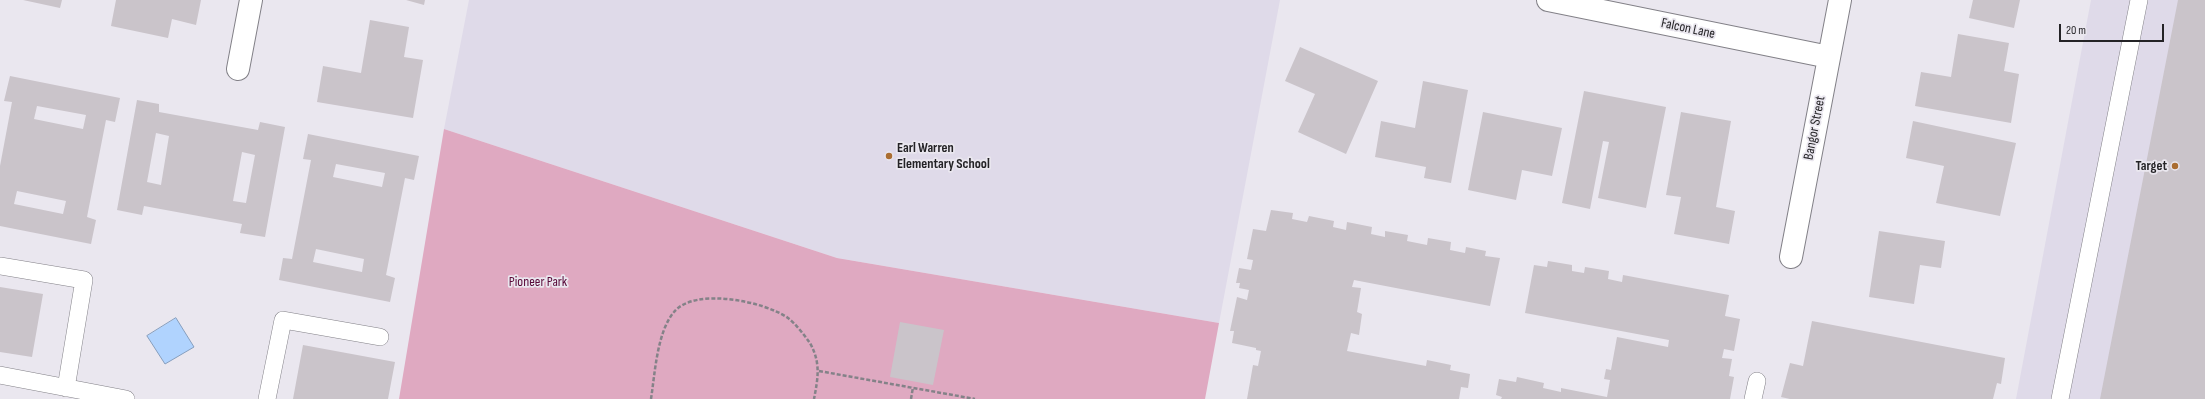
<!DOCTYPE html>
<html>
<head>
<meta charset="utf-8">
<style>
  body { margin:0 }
  #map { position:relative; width:2205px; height:399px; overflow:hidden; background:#eae7ef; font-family:"Sofia Sans Condensed",sans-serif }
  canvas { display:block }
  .scale { position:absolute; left:2059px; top:24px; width:105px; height:18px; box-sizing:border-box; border:2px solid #242326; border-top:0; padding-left:5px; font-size:12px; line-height:14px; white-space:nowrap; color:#242326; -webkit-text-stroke:3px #eae7ef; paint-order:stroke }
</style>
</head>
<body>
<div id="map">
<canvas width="2205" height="399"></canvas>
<div class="scale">20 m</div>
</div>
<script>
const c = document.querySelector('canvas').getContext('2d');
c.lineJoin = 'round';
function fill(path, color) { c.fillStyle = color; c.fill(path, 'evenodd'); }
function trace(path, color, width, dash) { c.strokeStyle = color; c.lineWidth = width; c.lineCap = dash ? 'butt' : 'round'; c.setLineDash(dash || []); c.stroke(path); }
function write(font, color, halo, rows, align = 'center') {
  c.font = font + ' "Sofia Sans Condensed",sans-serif'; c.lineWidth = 3.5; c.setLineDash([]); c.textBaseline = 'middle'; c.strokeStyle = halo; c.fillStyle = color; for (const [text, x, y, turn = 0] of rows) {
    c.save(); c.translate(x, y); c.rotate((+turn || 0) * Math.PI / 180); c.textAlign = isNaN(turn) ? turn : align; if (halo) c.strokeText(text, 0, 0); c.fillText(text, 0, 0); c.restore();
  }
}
fill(new Path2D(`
  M 469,0 L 1280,0 L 1219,323 L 837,258 L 444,129 Z
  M 2091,0 L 2205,0 L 2205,399 L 2016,399 Z`), '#dfdae9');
fill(new Path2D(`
  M 444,129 L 837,258 L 1219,323 L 1205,399 L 399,399 Z`), '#dfa9c1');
const water = new Path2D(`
  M 176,318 L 194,347 L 165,364 L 147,336 Z`);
fill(water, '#b0d3fe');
trace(water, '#869ebd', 1);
fill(new Path2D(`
  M 23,0 L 62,0 L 60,8 Z
  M 116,0 L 201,0 L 196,25 L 172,19 L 168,38 L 111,26 Z
  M 406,0 L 425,0 L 424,5 Z
  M 1973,0 L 2020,0 L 2014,28 L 1969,18 Z
  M 2178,0 L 2205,0 L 2205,399 L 2100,399 Z
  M 370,20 L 409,27 L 404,57 L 423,60 L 413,118 L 317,102 L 323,66 L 361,73 Z
  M 1958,34 L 2009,43 L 2004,71 L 2019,74 L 2011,123 L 1915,106 L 1921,72 L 1951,77 Z
  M 1300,47 L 1378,81 L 1346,154 L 1298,132 L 1315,94 L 1285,81 Z
  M 10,76 L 120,98 L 115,122 L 106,120 L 87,217 L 96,220 L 91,244 L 0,226 L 0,166 L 12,102 L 4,101 ZM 37,106 L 86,115 L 83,129 L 34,119 ZM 17,191 L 66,201 L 63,214 L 14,204 Z
  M 1423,81 L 1468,90 L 1451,183 L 1424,178 L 1426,167 L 1375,157 L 1381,121 L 1415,128 Z
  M 1584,91 L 1666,107 L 1646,208 L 1598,198 L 1609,142 L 1603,141 L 1590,209 L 1562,203 Z
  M 137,100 L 159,104 L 159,112 L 258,130 L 260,122 L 285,127 L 265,237 L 240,233 L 242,224 L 144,206 L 142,215 L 117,210 ZM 156,133 L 169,136 L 161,185 L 147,182 ZM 242,152 L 255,155 L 246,203 L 233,201 Z
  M 1483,112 L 1562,128 L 1552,176 L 1522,170 L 1516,200 L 1468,190 Z
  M 1681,112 L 1731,121 L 1716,207 L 1735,211 L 1729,244 L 1674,234 L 1681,197 L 1666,195 Z
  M 1913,121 L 2016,143 L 2000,216 L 1936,203 L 1944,166 L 1906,158 Z
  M 308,134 L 419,156 L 414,180 L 405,178 L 386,275 L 395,278 L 390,302 L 279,280 L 283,258 L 292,259 L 311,160 L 303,159 ZM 336,164 L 385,173 L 382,187 L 333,177 ZM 316,249 L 364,259 L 362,272 L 313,262 Z
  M 1271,210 L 1293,213 L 1292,219 L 1307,222 L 1309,216 L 1334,221 L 1333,227 L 1346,230 L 1347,222 L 1372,227 L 1371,234 L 1385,237 L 1385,231 L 1408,235 L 1407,241 L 1427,245 L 1428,238 L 1451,242 L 1450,250 L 1465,253 L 1466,247 L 1486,251 L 1485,256 L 1500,258 L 1490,306 L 1354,280 L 1352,287 L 1361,288 L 1357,312 L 1362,314 L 1359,335 L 1351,333 L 1347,351 L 1426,366 L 1427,360 L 1451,365 L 1450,370 L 1470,374 L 1468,388 L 1461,387 L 1459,399 L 1247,399 L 1253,365 L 1258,366 L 1261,351 L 1256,350 L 1256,348 L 1232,343 L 1234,331 L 1230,331 L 1237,297 L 1247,300 L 1249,290 L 1239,288 L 1240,283 L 1236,283 L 1239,268 L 1251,270 L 1253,260 L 1247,259 L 1253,229 L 1266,231 Z
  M 1879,231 L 1945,241 L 1941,268 L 1920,265 L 1914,304 L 1869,297 Z
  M 1548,261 L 1572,265 L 1572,271 L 1584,273 L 1585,267 L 1609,271 L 1608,279 L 1622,282 L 1623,275 L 1729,295 L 1725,316 L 1740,319 L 1734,351 L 1724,349 L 1722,358 L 1732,359 L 1729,376 L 1734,377 L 1730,399 L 1501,399 L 1502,397 L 1496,395 L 1499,379 L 1516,382 L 1517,377 L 1544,383 L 1543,388 L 1561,392 L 1561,388 L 1607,397 L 1610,380 L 1604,379 L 1606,369 L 1611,370 L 1617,337 L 1668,347 L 1669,340 L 1525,313 L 1534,265 L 1547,267 Z
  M 0,287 L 43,294 L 32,357 L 0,352 Z
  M 1812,321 L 2005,358 L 2001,384 L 1997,383 L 1993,399 L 1790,399 L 1781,397 L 1790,363 L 1803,366 Z
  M 900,322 L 944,330 L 933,385 L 890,377 Z
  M 303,345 L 395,362 L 388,399 L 293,399 Z`), '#cac4ca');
const service = new Path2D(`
  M 0,266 L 84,280 L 66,388
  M 0,375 L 126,399
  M 267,399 L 283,320 L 380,337
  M 1753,399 L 1757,381
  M 2060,399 L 2139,0`);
const minor = new Path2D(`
  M 1548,0 L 1829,57
  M 238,69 L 251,0
  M 1791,257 L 1840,0`);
trace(service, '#828087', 18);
trace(minor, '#828087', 24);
trace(new Path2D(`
  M 819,371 L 975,399
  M 651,399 C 655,373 657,332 674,312 C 694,287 764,301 788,318 C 796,324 804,335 810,343 C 821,363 818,378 814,399
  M 911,399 L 913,387`), '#848288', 2.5, [4, 2]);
trace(service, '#fff', 17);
trace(minor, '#fff', 22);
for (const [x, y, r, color] of [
  [889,156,4,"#aa6d31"],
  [2175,166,4,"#aa6d31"]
]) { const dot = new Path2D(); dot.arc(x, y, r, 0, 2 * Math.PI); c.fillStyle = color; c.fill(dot); trace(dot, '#eae7ef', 1.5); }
write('14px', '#242326', '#eae7ef', [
  ["Falcon Lane",1688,29,12],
  ["Bangor Street",1815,128,-79]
]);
write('bold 14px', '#242326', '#eae7ef', [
  ["Earl Warren",897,148],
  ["Elementary School",897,164],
  ["Target",2167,166,"right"]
], 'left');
write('14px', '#580838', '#eae7ef', [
  ["Pioneer Park",538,282]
]);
</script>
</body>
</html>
